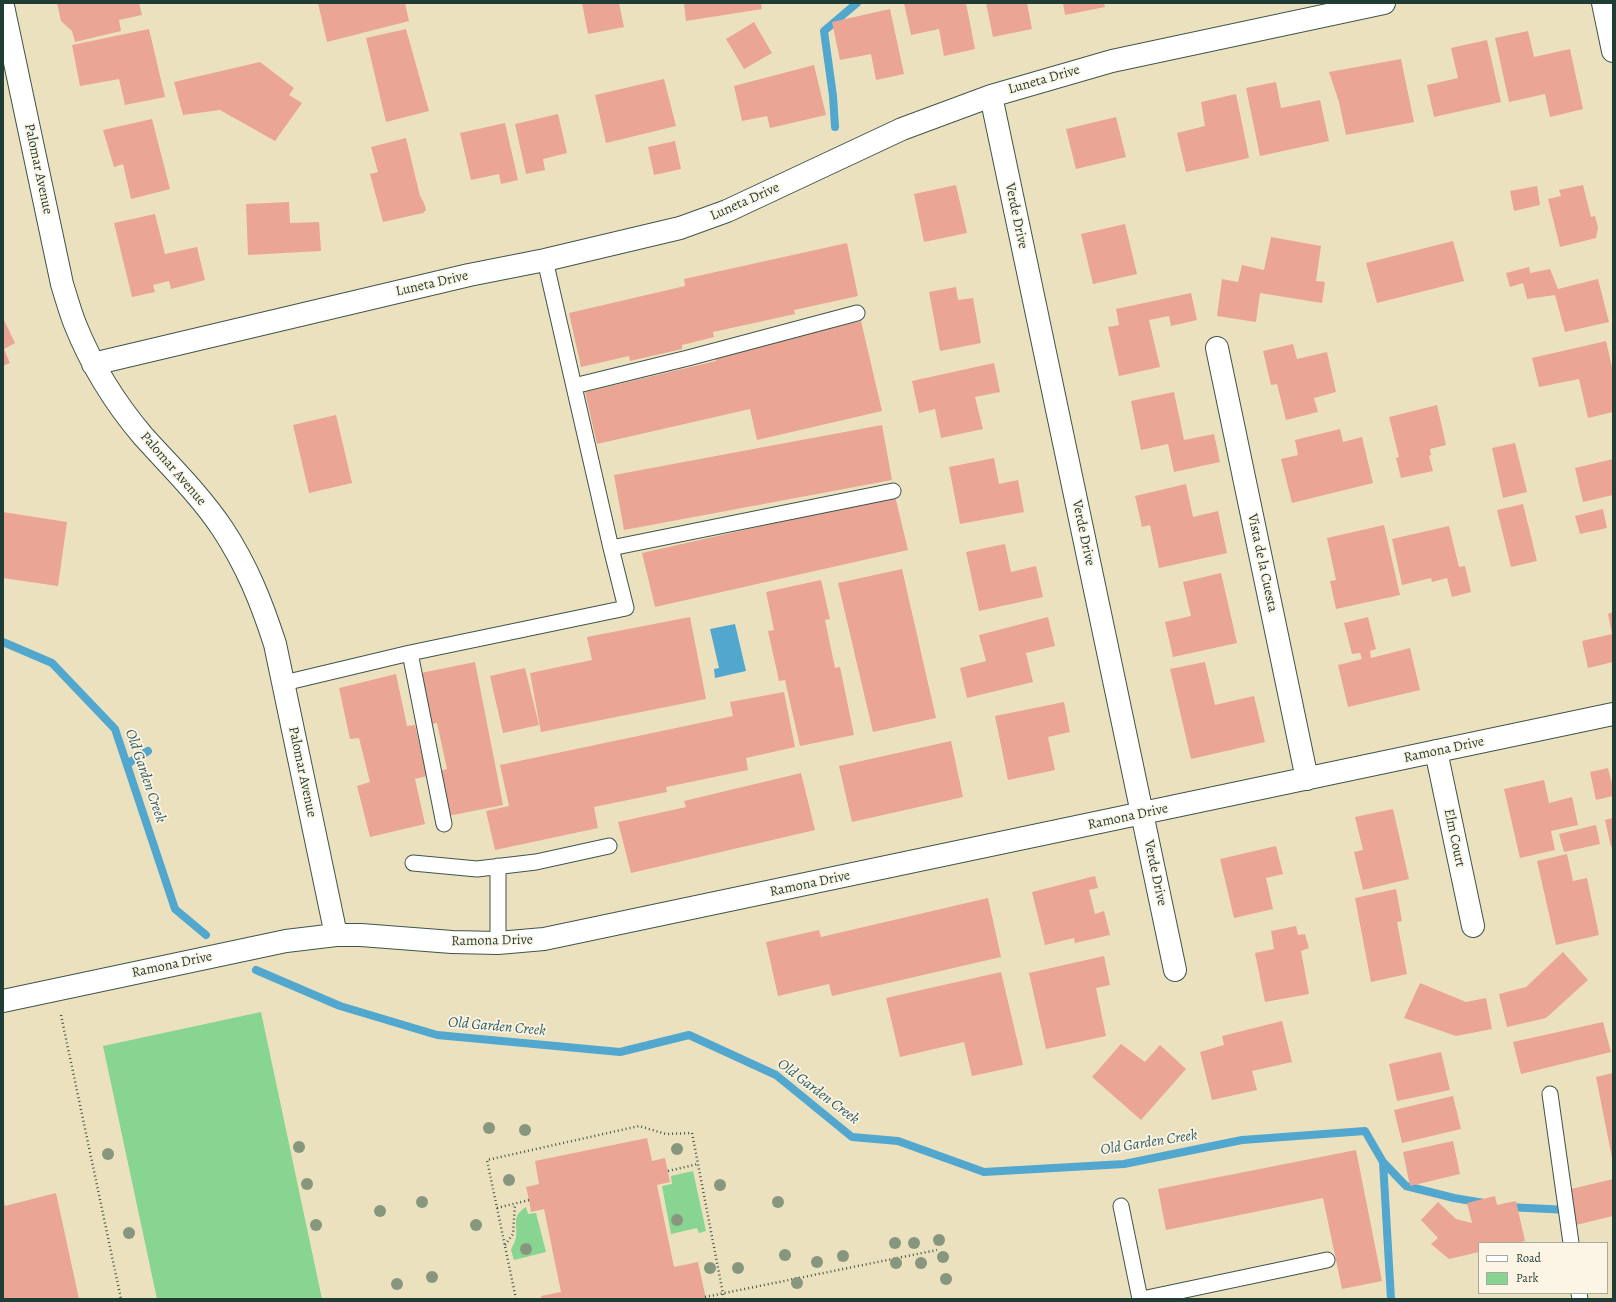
<!DOCTYPE html>
<html>
<head>
<meta charset="utf-8">
<style>
  body { margin:0 }
  #map { position:relative; width:1616px; height:1302px; overflow:hidden; background:#ebe1bf; font-family:Alegreya,serif }
  canvas { display:block }
  .frame { position:absolute; inset:0; border:4px solid #1f3d34; pointer-events:none }
  .legend { position:absolute; left:1478px; top:1242px; width:130px; height:52px; box-sizing:border-box; background:#fcf5e5; border:1px solid #a4ab9e; margin:0; padding:5px 7px; list-style:none; font-size:12px; color:#1f3d34 }
  .legend li { display:flex; align-items:center; gap:8px; height:20px }
  .legend b { width:20px; border:1px solid #a4ab9e }
</style>
</head>
<body>
<div id="map">
<canvas width="1616" height="1302"></canvas>
<div class="frame"></div>
<ul class="legend">
<li><b style="height:5px;background:#fff"></b>Road</li>
<li><b style="height:11px;background:#88d491"></b>Park</li>
</ul>
</div>
<script>
const c = document.querySelector('canvas').getContext('2d');
c.lineJoin = 'round';
function fill(path, color) { c.fillStyle = color; c.fill(path, 'evenodd'); }
function trace(path, color, width, dash) { c.strokeStyle = color; c.lineWidth = width; c.lineCap = dash ? 'butt' : 'round'; c.setLineDash(dash || []); c.stroke(path); }
function write(font, color, halo, rows, align = 'center') {
  c.font = font + ' Alegreya,serif'; c.lineWidth = 3.5; c.setLineDash([]); c.textBaseline = 'middle'; c.strokeStyle = halo; c.fillStyle = color; for (const [text, x, y, turn = 0] of rows) {
    c.save(); c.translate(x, y); c.rotate((+turn || 0) * Math.PI / 180); c.textAlign = isNaN(turn) ? turn : align; if (halo) c.strokeText(text, 0, 0); c.fillText(text, 0, 0); c.restore();
  }
}
fill(new Path2D(`
  M 261,1012 L 322,1299 L 157,1299 L 103,1046 Z
  M 693,1171 L 706,1231 L 699,1233 L 697,1228 L 671,1234 L 662,1186 L 672,1184 L 671,1176 Z
  M 526,1207 L 528,1214 L 536,1213 L 546,1252 L 514,1260 L 511,1250 C 512,1247 514,1244 515,1241 C 520,1226 509,1218 526,1207 Z`), '#88d491');
fill(new Path2D(`
  M 735,624 L 746,671 L 715,678 L 714,669 L 719,668 L 710,629 Z`), '#51a7cd');
trace(new Path2D(`
  M 835,127 L 833,96 L 824,31 L 857,3
  M 3,642 L 52,663 L 115,729 L 175,909 L 206,935
  M 127,764 L 148,751
  M 256,970 L 340,1006 L 437,1035 L 620,1052 L 689,1035 L 776,1075 L 852,1137 L 898,1141 L 984,1172 L 1124,1164 L 1242,1140 L 1365,1131 L 1383,1162 L 1406,1186 L 1454,1198 L 1484,1203
  M 1383,1162 L 1391,1299
  M 1507,1207 L 1569,1210`), '#51a7cd', 8);
fill(new Path2D(`
  M 57,3 L 139,3 L 142,15 L 119,20 L 121,31 L 75,42 L 72,31 L 61,21 Z
  M 318,3 L 405,3 L 409,21 L 327,42 Z
  M 582,3 L 619,3 L 624,27 L 588,34 Z
  M 684,3 L 761,3 L 762,9 L 686,21 Z
  M 904,3 L 966,3 L 975,49 L 944,56 L 939,29 L 911,35 Z
  M 986,3 L 1027,3 L 1032,29 L 993,37 Z
  M 1063,3 L 1104,3 L 1105,7 L 1065,15 Z
  M 890,9 L 904,74 L 876,80 L 871,54 L 840,60 L 832,22 Z
  M 754,22 L 772,53 L 744,69 L 726,39 Z
  M 149,29 L 165,97 L 125,105 L 119,79 L 80,86 L 72,45 Z
  M 406,29 L 429,111 L 386,122 L 366,38 Z
  M 1528,31 L 1534,57 L 1570,49 L 1583,109 L 1550,117 L 1545,94 L 1509,102 L 1495,38 Z
  M 1487,40 L 1501,102 L 1434,117 L 1427,85 L 1458,78 L 1451,48 Z
  M 1401,59 L 1414,122 L 1346,135 L 1339,102 L 1329,72 Z
  M 260,62 L 294,88 L 289,95 L 302,103 L 275,141 L 220,110 L 183,115 L 174,82 Z
  M 814,65 L 826,115 L 770,128 L 767,116 L 742,121 L 734,86 Z
  M 664,79 L 676,126 L 606,143 L 595,95 Z
  M 1276,82 L 1281,108 L 1320,100 L 1329,141 L 1260,156 L 1246,88 Z
  M 1236,94 L 1249,158 L 1186,172 L 1177,133 L 1205,126 L 1201,102 Z
  M 558,114 L 567,153 L 543,159 L 545,170 L 526,174 L 515,124 Z
  M 1116,117 L 1126,157 L 1076,169 L 1066,129 Z
  M 152,119 L 170,189 L 131,199 L 123,164 L 114,167 L 103,130 Z
  M 505,123 L 518,180 L 501,184 L 499,174 L 471,180 L 460,133 Z
  M 406,138 L 420,196 L 424,203 L 426,210 L 423,213 L 383,222 L 370,174 L 378,172 L 371,147 Z
  M 675,141 L 681,169 L 654,175 L 648,147 Z
  M 956,185 L 967,233 L 924,242 L 914,194 Z
  M 1583,185 L 1591,217 L 1595,216 L 1598,228 L 1596,238 L 1560,247 L 1548,199 L 1561,196 L 1559,190 Z
  M 1537,186 L 1540,205 L 1514,211 L 1510,191 Z
  M 289,202 L 290,223 L 319,222 L 321,251 L 248,255 L 246,204 Z
  M 155,214 L 165,254 L 197,247 L 205,280 L 171,289 L 169,281 L 153,285 L 155,292 L 132,297 L 114,223 Z
  M 1125,224 L 1137,274 L 1093,284 L 1081,234 Z
  M 1271,237 L 1321,246 L 1316,281 L 1325,282 L 1322,303 L 1260,293 L 1256,322 L 1217,316 L 1222,279 L 1238,282 L 1242,265 L 1264,270 Z
  M 1453,241 L 1464,281 L 1377,303 L 1366,263 Z
  M 847,243 L 858,296 L 794,310 L 795,314 L 713,332 L 714,337 L 682,345 L 682,349 L 630,361 L 629,356 L 581,367 L 569,313 L 685,286 L 684,279 Z
  M 1529,267 L 1530,273 L 1550,269 L 1558,289 L 1598,279 L 1609,322 L 1565,332 L 1555,295 L 1527,299 L 1523,283 L 1510,287 L 1506,273 Z
  M 956,287 L 958,300 L 973,298 L 981,343 L 940,351 L 929,292 Z
  M 1191,293 L 1197,320 L 1171,326 L 1169,316 L 1149,320 L 1160,367 L 1119,376 L 1108,327 L 1119,325 L 1116,309 Z
  M 3,318 L 15,343 L 4,349 L 10,363 L 3,366 Z
  M 861,321 L 882,411 L 757,440 L 750,409 L 597,444 L 585,392 L 716,361 L 714,355 Z
  M 1606,341 L 1613,372 L 1613,412 L 1588,418 L 1579,379 L 1539,387 L 1532,358 Z
  M 1293,344 L 1297,359 L 1327,352 L 1336,392 L 1314,398 L 1318,412 L 1286,420 L 1277,384 L 1271,385 L 1263,351 Z
  M 994,363 L 1000,392 L 975,397 L 983,429 L 941,438 L 935,409 L 919,413 L 912,381 Z
  M 1174,392 L 1184,440 L 1214,434 L 1220,462 L 1174,472 L 1168,444 L 1141,450 L 1131,401 Z
  M 1437,405 L 1446,445 L 1430,449 L 1431,455 L 1429,456 L 1433,471 L 1401,478 L 1396,458 L 1399,457 L 1389,417 Z
  M 336,415 L 352,483 L 309,493 L 293,425 Z
  M 882,425 L 892,480 L 624,530 L 614,475 Z
  M 1340,429 L 1343,442 L 1362,437 L 1373,483 L 1292,503 L 1281,459 L 1298,455 L 1295,440 Z
  M 1515,443 L 1527,492 L 1503,498 L 1492,448 Z
  M 994,458 L 999,484 L 1018,480 L 1024,512 L 960,524 L 949,467 Z
  M 1613,459 L 1613,495 L 1583,502 L 1575,468 Z
  M 1186,484 L 1193,517 L 1218,511 L 1227,553 L 1159,568 L 1150,525 L 1142,527 L 1135,496 Z
  M 895,496 L 908,550 L 655,607 L 642,553 Z
  M 1523,504 L 1537,561 L 1511,567 L 1497,510 Z
  M 1603,509 L 1607,528 L 1580,534 L 1575,516 Z
  M 3,512 L 67,522 L 58,586 L 3,578 Z
  M 1384,525 L 1400,595 L 1336,609 L 1330,581 L 1336,580 L 1327,538 Z
  M 1449,526 L 1459,567 L 1465,566 L 1471,592 L 1452,597 L 1447,578 L 1432,582 L 1431,578 L 1402,585 L 1392,539 Z
  M 1005,544 L 1011,572 L 1036,566 L 1043,597 L 979,611 L 966,552 Z
  M 902,569 L 936,718 L 873,732 L 838,583 Z
  M 1221,573 L 1237,643 L 1173,657 L 1165,622 L 1191,616 L 1183,582 Z
  M 821,580 L 830,619 L 825,620 L 835,668 L 840,667 L 854,735 L 800,746 L 785,680 L 779,681 L 768,631 L 774,630 L 766,592 Z
  M 1613,612 L 1613,662 L 1588,668 L 1582,641 L 1612,634 L 1608,614 Z
  M 690,617 L 706,699 L 541,732 L 530,673 L 592,660 L 587,637 Z
  M 1048,617 L 1055,646 L 1026,653 L 1033,682 L 967,698 L 960,668 L 986,661 L 979,635 Z
  M 1368,617 L 1376,649 L 1370,651 L 1371,658 L 1410,648 L 1420,690 L 1348,707 L 1338,665 L 1362,659 L 1360,653 L 1352,654 L 1344,623 Z
  M 475,662 L 503,805 L 448,816 L 440,771 L 447,769 L 437,723 L 432,724 L 421,673 Z
  M 1205,662 L 1215,705 L 1254,696 L 1265,742 L 1191,759 L 1170,669 Z
  M 525,668 L 539,725 L 503,733 L 490,676 Z
  M 396,674 L 407,726 L 415,725 L 427,776 L 415,779 L 425,824 L 370,837 L 357,786 L 370,782 L 359,738 L 350,739 L 339,688 Z
  M 784,692 L 795,747 L 746,758 L 748,770 L 666,787 L 667,792 L 594,807 L 598,828 L 495,850 L 486,811 L 509,806 L 500,765 L 733,716 L 730,702 Z
  M 1064,702 L 1070,732 L 1048,737 L 1055,770 L 1008,780 L 995,716 Z
  M 951,741 L 963,797 L 852,822 L 839,766 Z
  M 1608,768 L 1613,788 L 1613,796 L 1596,800 L 1590,772 Z
  M 801,773 L 815,830 L 631,873 L 618,822 L 686,807 L 684,801 Z
  M 1544,780 L 1549,803 L 1572,797 L 1578,825 L 1551,831 L 1555,850 L 1520,858 L 1504,789 Z
  M 1393,809 L 1409,879 L 1363,890 L 1354,852 L 1363,850 L 1355,817 Z
  M 1613,818 L 1613,847 L 1611,847 L 1605,820 Z
  M 1596,825 L 1600,844 L 1564,852 L 1559,834 Z
  M 1276,846 L 1283,874 L 1266,878 L 1273,909 L 1234,918 L 1220,859 Z
  M 1567,854 L 1573,881 L 1587,878 L 1599,935 L 1556,945 L 1537,861 Z
  M 1095,876 L 1098,888 L 1089,890 L 1095,914 L 1104,911 L 1110,935 L 1075,943 L 1074,938 L 1045,945 L 1032,892 Z
  M 1396,889 L 1402,921 L 1397,922 L 1407,974 L 1371,982 L 1355,898 Z
  M 988,898 L 1001,957 L 832,996 L 829,984 L 778,996 L 766,942 L 819,930 L 821,937 Z
  M 1296,926 L 1298,935 L 1305,934 L 1309,948 L 1301,951 L 1309,994 L 1265,1002 L 1255,953 L 1274,949 L 1271,931 Z
  M 1563,952 L 1588,980 L 1546,1018 L 1507,1027 L 1499,994 L 1526,987 Z
  M 1104,956 L 1110,985 L 1096,988 L 1106,1036 L 1046,1049 L 1029,973 Z
  M 1001,972 L 1023,1065 L 972,1076 L 964,1042 L 900,1057 L 886,998 Z
  M 1420,983 L 1466,1002 L 1486,998 L 1492,1029 L 1456,1036 L 1404,1018 Z
  M 1282,1021 L 1292,1062 L 1252,1071 L 1257,1090 L 1212,1100 L 1200,1052 L 1224,1045 L 1222,1036 Z
  M 1603,1022 L 1611,1052 L 1521,1074 L 1513,1042 Z
  M 1121,1044 L 1145,1062 L 1160,1045 L 1186,1069 L 1141,1120 L 1092,1077 Z
  M 1441,1052 L 1450,1090 L 1397,1101 L 1389,1064 Z
  M 1613,1073 L 1613,1158 L 1612,1158 L 1596,1077 Z
  M 1453,1096 L 1461,1129 L 1402,1143 L 1394,1110 Z
  M 647,1138 L 652,1161 L 665,1158 L 670,1182 L 657,1185 L 674,1267 L 698,1262 L 706,1299 L 542,1299 L 541,1296 L 561,1292 L 544,1209 L 531,1212 L 529,1200 L 526,1187 L 539,1184 L 535,1161 Z
  M 1453,1141 L 1460,1174 L 1410,1186 L 1403,1152 Z
  M 1356,1150 L 1382,1281 L 1342,1289 L 1323,1198 L 1166,1230 L 1158,1189 Z
  M 1613,1179 L 1613,1216 L 1576,1225 L 1567,1190 Z
  M 56,1193 L 79,1299 L 3,1299 L 3,1197 L 5,1206 Z
  M 1495,1196 L 1497,1205 L 1516,1201 L 1525,1241 L 1517,1243 L 1479,1243 L 1479,1252 L 1449,1259 L 1431,1244 L 1438,1238 L 1421,1220 L 1438,1202 L 1456,1219 L 1472,1223 L 1467,1203 Z`), '#eba595');
const service = new Path2D(`
  M 574,386 L 688,358 L 857,313
  M 611,548 L 893,491
  M 410,653 L 444,824
  M 284,683 L 410,653 L 626,608 L 611,548 L 545,260
  M 413,863 L 477,869 L 536,862 L 609,846
  M 498,866 L 498,943
  M 1550,1094 L 1571,1243
  M 1121,1206 L 1140,1299
  M 1579,1293 L 1580,1299
  M 1142,1299 L 1327,1260`);
const minor = new Path2D(`
  M 1603,3 L 1613,51
  M 3,6 L 62,284 C 66,297 70,311 75,324 C 91,364 115,403 143,436 C 170,466 199,494 222,528 C 247,566 261,601 275,644 L 336,935
  M 991,96 L 1175,970
  M 1217,348 L 1307,779
  M 93,364 L 469,275 L 545,260 L 680,228 L 727,211 L 902,129 L 991,96 L 1112,61 L 1384,3
  M 1436,751 L 1473,926
  M 3,1001 L 286,941 L 336,935 L 361,935 L 452,942 L 498,943 L 544,939 L 1613,714`);
trace(service, '#3e5649', 17);
trace(minor, '#3e5649', 24);
trace(new Path2D(`
  M 61,1015 L 121,1299
  M 668,1171 L 698,1164
  M 497,1208 L 529,1200
  M 505,1245 L 513,1234 L 515,1204
  M 705,1297 L 937,1250
  M 516,1299 L 487,1160 L 639,1126 L 666,1134 L 692,1133 L 724,1299`), '#3e5649', 2.5, [1, 3]);
trace(service, '#fff', 15);
trace(minor, '#fff', 22);
c.fillStyle = '#86977d';
for (const [x, y] of [
  [489,1128],
  [525,1130],
  [299,1147],
  [677,1149],
  [108,1154],
  [509,1180],
  [307,1184],
  [720,1185],
  [422,1202],
  [778,1202],
  [380,1211],
  [677,1220],
  [316,1225],
  [476,1225],
  [129,1233],
  [939,1240],
  [895,1243],
  [914,1243],
  [526,1249],
  [785,1255],
  [843,1256],
  [943,1257],
  [817,1262],
  [896,1263],
  [921,1263],
  [710,1268],
  [738,1268],
  [432,1277],
  [946,1279],
  [797,1283],
  [397,1284]
]) { c.beginPath(); c.arc(x, y, 6, 0, 2 * Math.PI); c.fill(); }
write('14px', '#1f3d34', '#fcf5e5', [
  ["Luneta Drive",1044,80,-16],
  ["Palomar Avenue",38,169,78],
  ["Luneta Drive",745,202,-24],
  ["Verde Drive",1016,216,78],
  ["Luneta Drive",432,284,-13],
  ["Palomar Avenue",173,469,49],
  ["Verde Drive",1083,533,78],
  ["Vista de la Cuesta",1262,563,78],
  ["Ramona Drive",1444,750,-12],
  ["Palomar Avenue",302,772,78],
  ["Ramona Drive",1128,817,-12],
  ["Elm Court",1454,838,78],
  ["Verde Drive",1155,873,78],
  ["Ramona Drive",810,884,-12],
  ["Ramona Drive",492,941,-1],
  ["Ramona Drive",172,965,-12]
]);
write('italic 15px', '#2e5d62', '#fcf5e5', [
  ["Old Garden Creek",145,776,71],
  ["Old Garden Creek",497,1027,5],
  ["Old Garden Creek",818,1092,37],
  ["Old Garden Creek",1149,1143,-9]
]);
</script>
</body>
</html>
